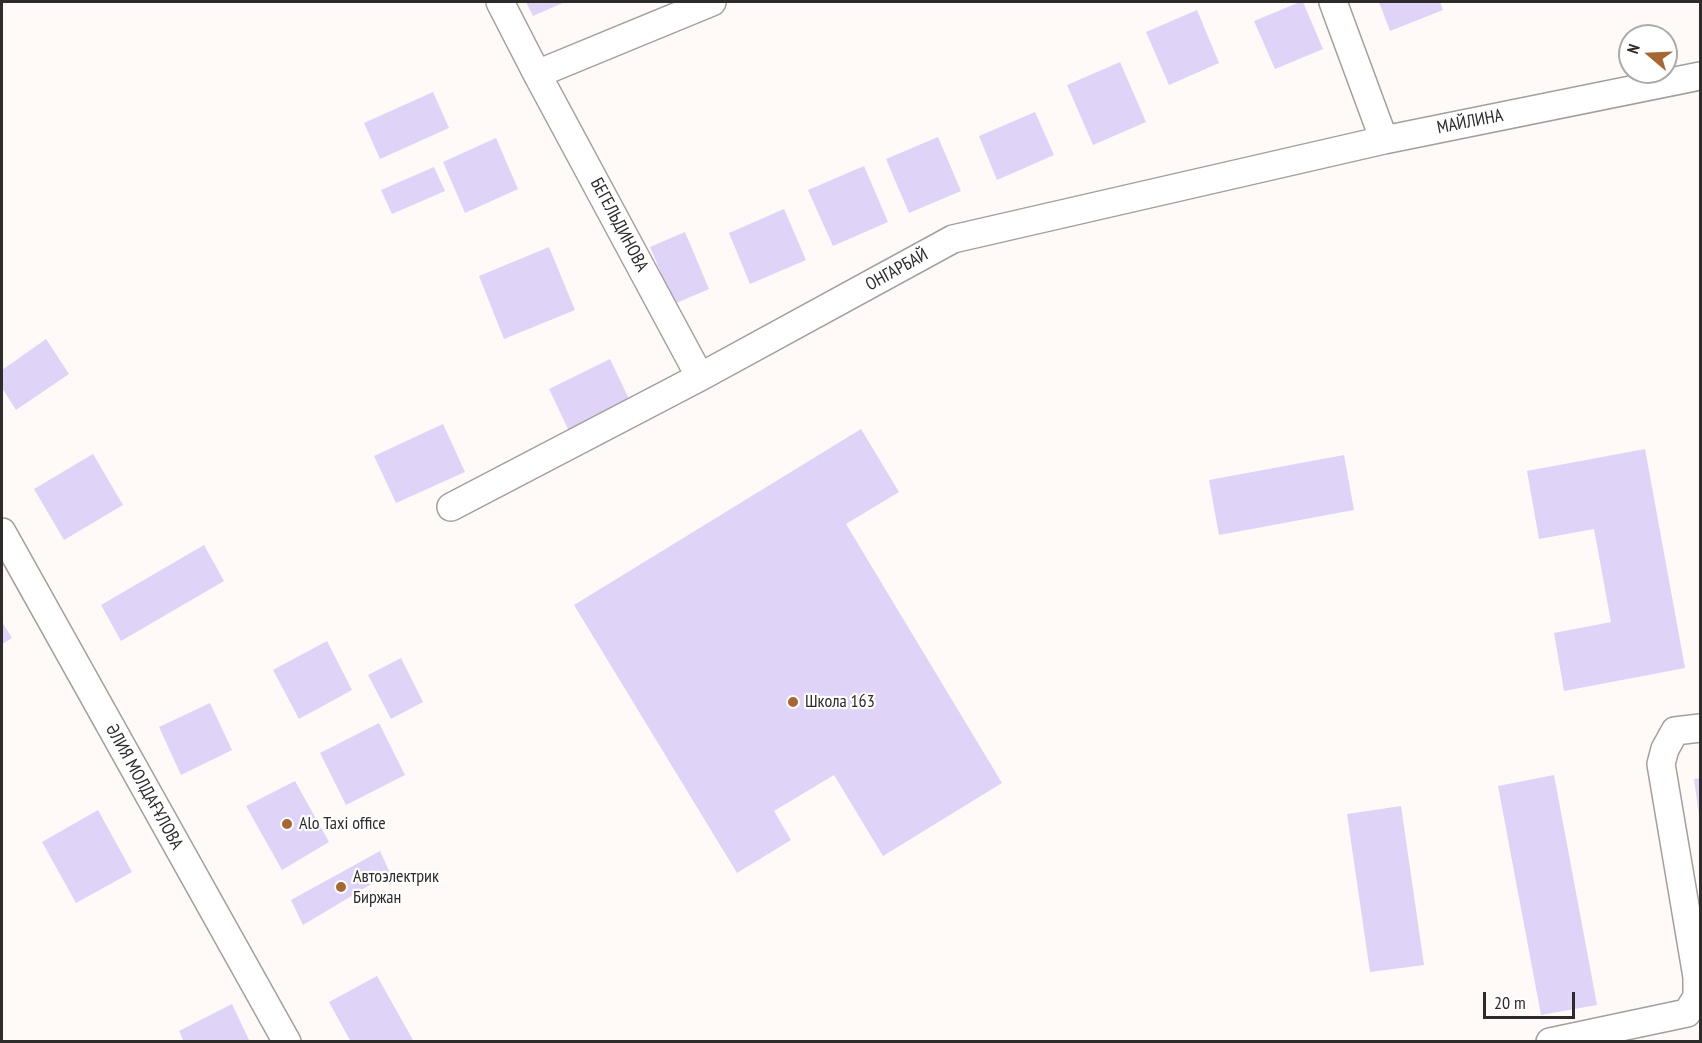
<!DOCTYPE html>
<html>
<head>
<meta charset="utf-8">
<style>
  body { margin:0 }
  #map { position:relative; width:1702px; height:1043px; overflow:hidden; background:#fffaf7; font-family:"PT Sans Narrow",sans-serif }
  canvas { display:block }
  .frame { position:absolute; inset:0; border:3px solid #2e2c2b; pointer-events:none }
  .north { position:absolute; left:1618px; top:24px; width:60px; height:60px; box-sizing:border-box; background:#fff; border:2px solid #ababaa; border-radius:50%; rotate:289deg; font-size:16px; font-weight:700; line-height:24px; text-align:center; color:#2e2c2b }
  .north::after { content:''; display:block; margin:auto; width:21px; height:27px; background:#a86632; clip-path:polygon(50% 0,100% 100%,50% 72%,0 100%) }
  .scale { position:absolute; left:1483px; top:992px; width:92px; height:27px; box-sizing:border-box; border:3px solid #2e2c2b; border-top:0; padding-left:8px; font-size:18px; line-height:21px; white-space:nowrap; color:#2e2c2b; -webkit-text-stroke:4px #fff; paint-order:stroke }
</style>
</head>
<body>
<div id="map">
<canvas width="1702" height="1043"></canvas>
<div class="frame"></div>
<div class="north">N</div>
<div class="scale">20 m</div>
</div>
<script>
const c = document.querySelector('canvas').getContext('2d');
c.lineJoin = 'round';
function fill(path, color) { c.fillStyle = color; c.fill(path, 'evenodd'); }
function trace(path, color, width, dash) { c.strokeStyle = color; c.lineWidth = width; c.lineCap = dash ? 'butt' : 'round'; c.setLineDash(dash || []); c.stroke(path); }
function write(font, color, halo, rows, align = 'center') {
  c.font = font + ' "PT Sans Narrow",sans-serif'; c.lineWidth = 4.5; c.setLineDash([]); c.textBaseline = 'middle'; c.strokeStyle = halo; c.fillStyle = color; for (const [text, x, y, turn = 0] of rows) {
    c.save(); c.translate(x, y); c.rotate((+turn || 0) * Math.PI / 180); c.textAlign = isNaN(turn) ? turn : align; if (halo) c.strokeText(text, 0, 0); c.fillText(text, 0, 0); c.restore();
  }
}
fill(new Path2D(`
  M 526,2 L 565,2 L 533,16 Z
  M 1300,2 L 1303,2 L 1323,49 L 1275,69 L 1254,21 Z
  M 1379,2 L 1440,2 L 1443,10 L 1390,31 Z
  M 1197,10 L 1219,63 L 1169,85 L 1146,32 Z
  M 1120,62 L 1146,122 L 1093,145 L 1067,85 Z
  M 433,92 L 449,128 L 380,159 L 364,123 Z
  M 1035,112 L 1054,155 L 997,180 L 979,136 Z
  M 938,137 L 961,191 L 909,213 L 886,159 Z
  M 496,138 L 518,189 L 465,213 L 443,162 Z
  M 864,166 L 888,222 L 833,246 L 808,190 Z
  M 434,167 L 445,191 L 392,214 L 381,190 Z
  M 784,209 L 806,260 L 750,284 L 729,233 Z
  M 685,232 L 709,289 L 674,304 L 650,247 Z
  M 549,247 L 575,310 L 504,339 L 479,276 Z
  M 46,339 L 69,374 L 16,410 L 2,388 L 2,370 Z
  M 610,359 L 630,401 L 569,431 L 549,389 Z
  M 443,424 L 465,472 L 396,503 L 374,456 Z
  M 861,429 L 899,492 L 846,524 L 1002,783 L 883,856 L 834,775 L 774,811 L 791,840 L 737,873 L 574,605 Z
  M 1645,449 L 1685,668 L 1564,691 L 1554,633 L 1611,622 L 1594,529 L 1539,539 L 1527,471 Z
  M 93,454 L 123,505 L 64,540 L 34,489 Z
  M 1344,455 L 1354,510 L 1219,535 L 1209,480 Z
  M 204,545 L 224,581 L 121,641 L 101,605 Z
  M 2,622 L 12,638 L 2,644 Z
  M 327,641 L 352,690 L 299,719 L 273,670 Z
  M 401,658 L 423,702 L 391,719 L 368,675 Z
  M 210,703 L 232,750 L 181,775 L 159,727 Z
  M 379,723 L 405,775 L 346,805 L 320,753 Z
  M 1554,775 L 1597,1005 L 1541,1015 L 1498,786 Z
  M 1700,778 L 1700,816 L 1699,816 L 1694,779 Z
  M 295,781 L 329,842 L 282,870 L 246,806 Z
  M 1401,806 L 1424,965 L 1370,972 L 1347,814 Z
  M 98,810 L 132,872 L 76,903 L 42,842 Z
  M 380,851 L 390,873 L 303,925 L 291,900 Z
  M 377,976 L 413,1040 L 409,1042 L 351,1042 L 329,1002 Z
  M 232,1004 L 250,1042 L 184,1042 L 179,1031 Z`), '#dfd3f8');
const minor = new Path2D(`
  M 500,2 L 537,74 L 700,377
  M 1333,2 L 1384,140
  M 537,74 L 712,2
  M 451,507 L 700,377 L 953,239 L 1384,140 L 1700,76
  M 2,532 L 287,1042
  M 1550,1042 L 1687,1013 L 1697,997 L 1697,977 L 1661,764 L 1665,749 L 1675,731 L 1700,728`);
trace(minor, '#a49f9c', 30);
trace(minor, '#fff', 27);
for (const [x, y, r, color] of [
  [793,702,6,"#a86632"],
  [287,824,6,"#a86632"],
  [341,887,6,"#a86632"]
]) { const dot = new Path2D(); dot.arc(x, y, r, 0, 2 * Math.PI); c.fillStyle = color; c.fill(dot); trace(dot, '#fff', 2); }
write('18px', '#2e2c2b', '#fff', [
  ["МАЙЛИНА",1470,122,-11],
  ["БЕГЕЛЬДИНОВА",619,225,62],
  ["ОНГАРБАЙ",897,270,-29],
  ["ӘЛИЯ МОЛДАҒҰЛОВА",144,787,61]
]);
write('18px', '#2e2c2b', '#fff', [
  ["Школа 163",805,702],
  ["Alo Taxi office",299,824],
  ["Автоэлектрик",353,877],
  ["Биржан",353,898]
], 'left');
</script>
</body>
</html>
